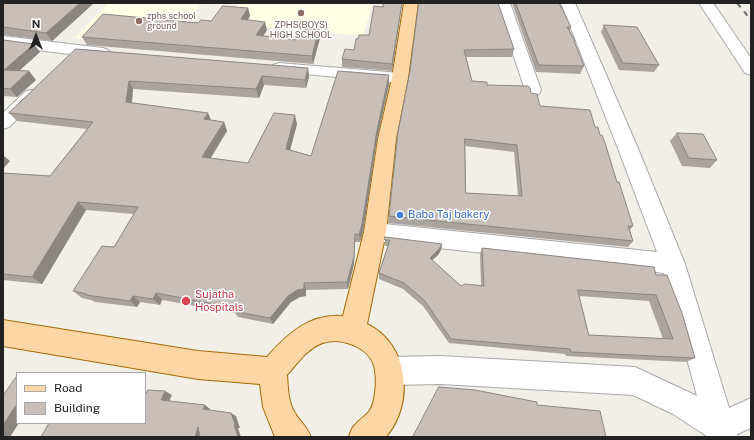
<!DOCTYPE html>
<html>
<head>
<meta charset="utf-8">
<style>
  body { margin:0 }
  #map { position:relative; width:754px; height:440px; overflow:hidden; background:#f2efe9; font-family:"Public Sans",sans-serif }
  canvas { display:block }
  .frame { position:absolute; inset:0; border:4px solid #222; pointer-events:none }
  .legend { position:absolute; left:16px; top:372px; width:130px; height:52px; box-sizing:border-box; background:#fff; border:1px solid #a7a7a7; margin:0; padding:5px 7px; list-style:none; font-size:12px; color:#222 }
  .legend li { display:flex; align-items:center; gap:8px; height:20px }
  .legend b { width:20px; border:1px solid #a7a7a7 }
  .north { position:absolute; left:16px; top:16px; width:40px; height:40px; -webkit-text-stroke:3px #fff; paint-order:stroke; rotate:0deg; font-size:11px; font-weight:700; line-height:16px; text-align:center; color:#222 }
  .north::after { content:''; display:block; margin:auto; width:14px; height:18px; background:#222; clip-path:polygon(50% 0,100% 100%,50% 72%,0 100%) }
</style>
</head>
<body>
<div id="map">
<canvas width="754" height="440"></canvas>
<div class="frame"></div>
<ul class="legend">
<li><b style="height:5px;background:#fcd6a4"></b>Road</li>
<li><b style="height:11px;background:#c7bfb8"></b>Building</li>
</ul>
<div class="north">N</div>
</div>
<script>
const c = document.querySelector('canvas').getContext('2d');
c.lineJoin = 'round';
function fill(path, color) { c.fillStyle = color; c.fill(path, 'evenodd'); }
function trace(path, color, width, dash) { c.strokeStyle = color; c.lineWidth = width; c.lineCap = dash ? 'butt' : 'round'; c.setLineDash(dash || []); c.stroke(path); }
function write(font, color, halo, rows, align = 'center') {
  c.font = font + ' "Public Sans",sans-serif'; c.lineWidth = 3; c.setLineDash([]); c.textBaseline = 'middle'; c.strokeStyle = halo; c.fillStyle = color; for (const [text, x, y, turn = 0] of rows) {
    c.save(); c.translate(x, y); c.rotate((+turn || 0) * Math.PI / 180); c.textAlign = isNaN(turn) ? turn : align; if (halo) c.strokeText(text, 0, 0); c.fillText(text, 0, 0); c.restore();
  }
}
fill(new Path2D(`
  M 108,3 L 202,3 L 162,52 L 75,38 Z
  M 240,3 L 373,3 L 363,36 L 224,23 Z`), '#ffffe5');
const minor = new Path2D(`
  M 496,3 L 510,3 L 541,90 L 539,94 L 533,95 L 527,94 L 525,90 Z
  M 561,3 L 575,3 L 637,146 L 685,264 L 729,408 L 751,398 L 751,428 L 737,434 L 738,437 L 708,437 L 673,414 L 633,395 L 441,384 L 389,385 L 379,381 L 375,371 L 379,361 L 389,357 L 441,356 L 635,367 L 697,396 L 664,273 L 375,241 L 367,239 L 364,232 L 367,225 L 375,223 L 657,252 L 617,146 Z
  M 699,3 L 713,3 L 751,58 L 751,75 L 745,73 Z
  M 3,36 L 103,48 L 108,50 L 111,53 L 108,56 L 103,58 L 3,46 Z
  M 279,63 L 400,73 L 406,74 L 408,78 L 406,82 L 400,83 L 273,71 L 271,68 L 273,65 Z
  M 32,90 L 38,91 L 41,95 L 38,99 L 9,127 L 3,129 L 3,113 L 26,91 Z`);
const major = new Path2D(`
  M 404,3 L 418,3 L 408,78 L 396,139 L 386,232 L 367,324 C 409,344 415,403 386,437 L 349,437 C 350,434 351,429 354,426 C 360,418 371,414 373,403 C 376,392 377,377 374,366 C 369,346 338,336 320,344 C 306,350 297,364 287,375 C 288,387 288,403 295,413 C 301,423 306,425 311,437 L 275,437 L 263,407 L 260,384 L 198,379 L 3,346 L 3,320 L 198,351 L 267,357 C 287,334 310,313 343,316 L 364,232 L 378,139 L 392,78 Z`);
trace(minor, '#a9a9a9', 2);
trace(major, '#a06b00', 2);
fill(minor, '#fff');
fill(major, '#fcd6a4');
trace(new Path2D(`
  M 737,3 L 751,20`), '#707070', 2, [5.5, 5.5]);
fill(new Path2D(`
  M 3,3 L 94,3 L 52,41 L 3,35 Z
  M 402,3 L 392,71 L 342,67 L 342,59 L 354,50 L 358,39 L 369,35 L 383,7 Z
  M 419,3 L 514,49 L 512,57 L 466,57 L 472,81 L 487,85 L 531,93 L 540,106 L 595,127 L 600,135 L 633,226 L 630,230 L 633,241 L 628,247 L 388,223 L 389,216 L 410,71 ZM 465,146 L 514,152 L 518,196 L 466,193 Z
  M 512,3 L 559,3 L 571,27 L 570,31 L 575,41 L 574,43 L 584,66 L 580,74 L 536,72 Z
  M 248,8 L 250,16 L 248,20 L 267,30 L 263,36 L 295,40 L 320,38 L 313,64 L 87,45 L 82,37 L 198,23 L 211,21 Z
  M 604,25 L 659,65 L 654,72 L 619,70 L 601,32 Z
  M 3,40 L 40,52 L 19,71 L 36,80 L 17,97 L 3,96 Z
  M 76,49 L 308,68 L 309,77 L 306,88 L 264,85 L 259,98 L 133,89 L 132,103 L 211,120 L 224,122 L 227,131 L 211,158 L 248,163 L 297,124 L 290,150 L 311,156 L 389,84 L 377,139 L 363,232 L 360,242 L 355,242 L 354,264 L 348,289 L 306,290 L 306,296 L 300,297 L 291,302 L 273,324 L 238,317 L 235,313 L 162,300 L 160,305 L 140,302 L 137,307 L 95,302 L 91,300 L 82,298 L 73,291 L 114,247 L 134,214 L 86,210 L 42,284 L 3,280 L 3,173 L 50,176 L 87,129 L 17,121 L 9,113 Z
  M 677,133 L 717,160 L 710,168 L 682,166 L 670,141 Z
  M 385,240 L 442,244 L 441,250 L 438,255 L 432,260 L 461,286 L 481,286 L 480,254 L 482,248 L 656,275 L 695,358 L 686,362 L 566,356 L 565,354 L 449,343 L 423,306 L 403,289 L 379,279 L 379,273 L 388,246 L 385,246 ZM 579,296 L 649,301 L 663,339 L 589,335 Z`), '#aba49e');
fill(new Path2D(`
  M 80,3 L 94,3 L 52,41 L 46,33 Z
  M 402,3 L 392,71 L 392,64 Z
  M 248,8 L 250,16 L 243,27 L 241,19 Z
  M 265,22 L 267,30 L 258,44 L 256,35 Z
  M 319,29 L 320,38 L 313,64 L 312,56 Z
  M 34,44 L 40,52 L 11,78 L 4,70 Z
  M 308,68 L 309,77 L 306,88 L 305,80 Z
  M 29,71 L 36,80 L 17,97 L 10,89 Z
  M 389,75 L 389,84 L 377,139 L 363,232 L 360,242 L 359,235 L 377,130 Z
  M 262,76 L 264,85 L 259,98 L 256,89 Z
  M 129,81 L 133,89 L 131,111 L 126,102 Z
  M 208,113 L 212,122 L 204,119 Z
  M 295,115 L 297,124 L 288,158 L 286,149 Z
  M 224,122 L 227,131 L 206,165 L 202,157 Z
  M 3,155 L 10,161 L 3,169 Z
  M 78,202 L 86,210 L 42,284 L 32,277 Z
  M 355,234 L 355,242 L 354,264 L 348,289 L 347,282 Z
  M 442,244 L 441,250 L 438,255 L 428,264 L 430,258 Z
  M 304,283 L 306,290 L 306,296 L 300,297 L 291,302 L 273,324 L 270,318 L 288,296 Z
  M 156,293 L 162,300 L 160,305 L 153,299 Z
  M 133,296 L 140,302 L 137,307 L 130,301 Z
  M 165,391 L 172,395 L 168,404 L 161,400 Z
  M 17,404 L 17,423 L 19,423 L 10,437 L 3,437 L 3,425 Z
  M 205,405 L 210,409 L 209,413 L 203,409 Z
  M 231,413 L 236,416 L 240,428 L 238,428 L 241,437 L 238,437 L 234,425 Z
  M 198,427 L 202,437 L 195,437 Z`), '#8b8681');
const building = new Path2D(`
  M 3,3 L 80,3 L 46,33 L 3,27 Z
  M 383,3 L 402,3 L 392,64 L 342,59 L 345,49 L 354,50 L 356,39 L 358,39 L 359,35 L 369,35 L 374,6 L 383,7 Z
  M 419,3 L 498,3 L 514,49 L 464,50 L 472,81 L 487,82 L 487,85 L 528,86 L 530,88 L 531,93 L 537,94 L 540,106 L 590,110 L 595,127 L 598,127 L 600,135 L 602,135 L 605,143 L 617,182 L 619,182 L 633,226 L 628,226 L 633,241 L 389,216 L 398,132 L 410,71 ZM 465,139 L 517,145 L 522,196 L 466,193 Z
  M 516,3 L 559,3 L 571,27 L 567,27 L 575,41 L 574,41 L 584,66 L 539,65 Z
  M 223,6 L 248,8 L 241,19 L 265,22 L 256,35 L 295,40 L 300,29 L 319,29 L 312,56 L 82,37 L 103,14 L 198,23 L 201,20 L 211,21 Z
  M 604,25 L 637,27 L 659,65 L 623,63 Z
  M 3,40 L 34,44 L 4,70 L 29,71 L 10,89 L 3,88 Z
  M 76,49 L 308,68 L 305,80 L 262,76 L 256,89 L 129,81 L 126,102 L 208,113 L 204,119 L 224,122 L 202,157 L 248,163 L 274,113 L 295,115 L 286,149 L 311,156 L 338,71 L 389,75 L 377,130 L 362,224 L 359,235 L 355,234 L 354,257 L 347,282 L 304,283 L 304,289 L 297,290 L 288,296 L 270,318 L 233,311 L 236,308 L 156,293 L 153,299 L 133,296 L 130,301 L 86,295 L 87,294 L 73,291 L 102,246 L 114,247 L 138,207 L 78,202 L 32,277 L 3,274 L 3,173 L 50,176 L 93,122 L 9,113 Z
  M 677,133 L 703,134 L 717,160 L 689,158 Z
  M 385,237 L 442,244 L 439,249 L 430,258 L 461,286 L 465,284 L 484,286 L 482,248 L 654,267 L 656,275 L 667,275 L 682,313 L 695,358 L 571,352 L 570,349 L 451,339 L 425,301 L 404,283 L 379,273 L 390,240 L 385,240 ZM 578,290 L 656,295 L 673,339 L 589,335 Z
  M 17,376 L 17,404 L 3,425 L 3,396 Z
  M 439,387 L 475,390 L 537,402 L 537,405 L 600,411 L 606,437 L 413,437 Z
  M 148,390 L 165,391 L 161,400 L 205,405 L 203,409 L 231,413 L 235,424 L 234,425 L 238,437 L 200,437 L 198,427 L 195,437 L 41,437 L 49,423 L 145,423 L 145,396 Z`);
fill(building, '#c7bfb8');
trace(building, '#8b8681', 1);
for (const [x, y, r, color] of [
  [301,13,4,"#8d6e63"],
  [139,21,4,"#8d6e63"],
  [400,215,4,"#3f7fe0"],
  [186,301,5,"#e0444e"]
]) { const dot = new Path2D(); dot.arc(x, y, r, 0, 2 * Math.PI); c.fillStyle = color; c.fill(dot); trace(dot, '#fff', 1.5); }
write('9px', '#785e54', '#fff', [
  ["zphs school",147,16],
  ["ground",147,26],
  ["ZPHS(BOYS)",301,25,"center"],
  ["HIGH SCHOOL",301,35,"center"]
], 'left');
write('11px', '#366cbe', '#fff', [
  ["Baba Taj bakery",408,215]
], 'left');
write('11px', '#be3a42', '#fff', [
  ["Sujatha",195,295],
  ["Hospitals",195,308]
], 'left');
</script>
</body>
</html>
